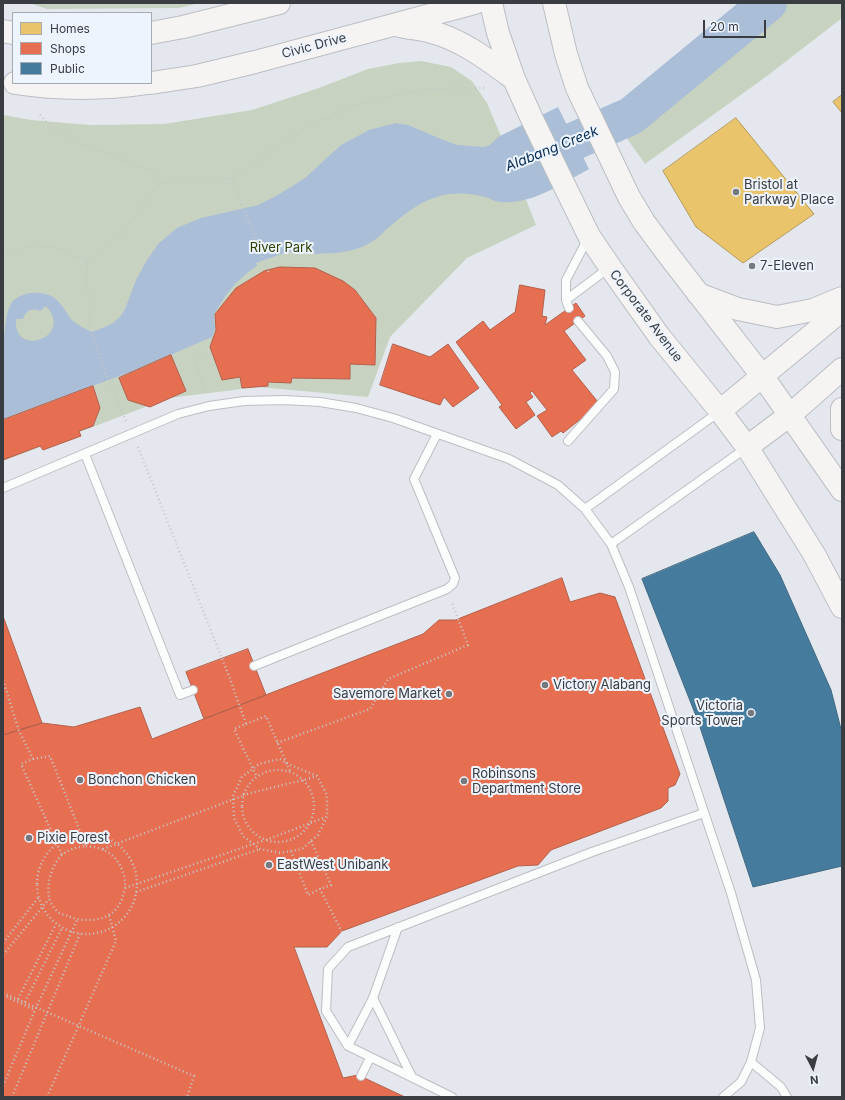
<!DOCTYPE html>
<html>
<head>
<meta charset="utf-8">
<style>
  body { margin:0 }
  #map { position:relative; width:845px; height:1100px; overflow:hidden; background:#e4e8ee; font-family:Inter,sans-serif }
  canvas { display:block }
  .frame { position:absolute; inset:0; border:4px solid #393c40; pointer-events:none }
  .legend { position:absolute; left:12px; top:12px; width:140px; height:72px; box-sizing:border-box; background:#eef4fd; border:1px solid #a6aab1; margin:0; padding:5px 7px; list-style:none; font-size:12px; color:#393c40 }
  .legend li { display:flex; align-items:center; gap:8px; height:20px }
  .legend b { width:20px; border:1px solid #a6aab1 }
  .north { position:absolute; left:793px; top:1048px; width:40px; height:40px; -webkit-text-stroke:3px #eef4fd; paint-order:stroke; rotate:174deg; font-size:11px; font-weight:700; line-height:16px; text-align:center; color:#393c40 }
  .north::after { content:''; display:block; margin:auto; width:14px; height:18px; background:#393c40; clip-path:polygon(50% 0,100% 100%,50% 72%,0 100%) }
  .scale { position:absolute; left:703px; top:20px; width:63px; height:18px; box-sizing:border-box; border:2px solid #393c40; border-top:0; padding-left:5px; font-size:12px; line-height:14px; white-space:nowrap; color:#393c40; -webkit-text-stroke:3px #eef4fd; paint-order:stroke }
</style>
</head>
<body>
<div id="map">
<canvas width="845" height="1100"></canvas>
<div class="frame"></div>
<ul class="legend">
<li><b style="height:11px;background:#e9c46a"></b>Homes</li>
<li><b style="height:11px;background:#e76f51"></b>Shops</li>
<li><b style="height:11px;background:#457b9d"></b>Public</li>
</ul>
<div class="north">N</div>
<div class="scale">20 m</div>
</div>
<script>
const c = document.querySelector('canvas').getContext('2d');
c.lineJoin = 'round';
function fill(path, color) { c.fillStyle = color; c.fill(path, 'evenodd'); }
function trace(path, color, width, dash) { c.strokeStyle = color; c.lineWidth = width; c.lineCap = dash ? 'butt' : 'round'; c.setLineDash(dash || []); c.stroke(path); }
function write(font, color, halo, rows, align = 'center') {
  c.font = font + ' Inter,sans-serif'; c.lineWidth = 4; c.setLineDash([]); c.textBaseline = 'middle'; c.strokeStyle = halo; c.fillStyle = color; for (const [text, x, y, turn = 0] of rows) {
    c.save(); c.translate(x, y); c.rotate((+turn || 0) * Math.PI / 180); c.textAlign = isNaN(turn) ? turn : align; if (halo) c.strokeText(text, 0, 0); c.fillText(text, 0, 0); c.restore();
  }
}
fill(new Path2D(`
  M 29,3 L 199,3 L 179,8 L 47,9 Z
  M 787,3 L 842,3 L 842,18 L 767,76 L 645,164 L 623,133 L 661,107 Z
  M 421,61 L 451,67 L 472,81 L 487,103 L 503,141 L 536,225 L 467,258 L 390,337 L 368,397 L 258,387 L 169,398 L 3,461 L 3,115 L 31,120 L 90,125 L 164,124 L 252,110 L 319,88 L 368,69 L 399,63 Z`), '#c7d3c0');
fill(new Path2D(`
  M 558,107 L 589,169 C 561,184 532,205 499,202 C 494,201 489,198 485,197 C 469,193 452,192 437,197 C 419,202 402,216 388,228 C 381,235 373,242 364,246 C 347,254 328,253 310,254 L 309,249 L 287,252 L 256,263 L 257,266 L 247,273 L 235,284 L 226,295 L 214,314 L 215,329 L 212,337 L 133,371 L 3,419 C 3,396 0,318 12,302 C 16,297 24,294 30,293 C 36,292 46,293 51,296 C 60,300 65,311 71,319 C 77,325 84,328 92,332 L 105,327 L 113,323 L 120,317 L 125,309 L 136,280 L 147,260 L 159,243 L 177,228 L 201,218 L 258,205 L 274,197 L 291,187 L 305,178 L 341,145 L 369,130 L 396,123 L 408,125 L 441,139 L 457,145 L 484,147 L 490,145 L 498,137 ZM 46,306 C 75,337 13,359 16,319 L 23,319 C 25,311 32,307 40,311 Z`), '#aabed8');
const homes = new Path2D(`
  M 842,95 L 842,113 L 833,102 Z
  M 736,118 L 814,214 L 743,263 L 696,227 L 663,171 Z`);
fill(homes, '#e9c46a');
trace(homes, '#b49b5d', 1);
const shops = new Path2D(`
  M 280,267 L 315,268 L 343,281 L 355,290 L 376,318 L 375,365 L 350,364 L 350,379 L 292,378 L 291,383 L 268,382 L 268,386 L 242,388 L 240,377 L 222,380 L 210,347 L 216,330 L 215,314 L 236,288 L 264,271 Z
  M 520,285 L 545,290 L 542,316 L 547,317 L 545,325 L 576,303 L 585,316 L 564,331 L 586,360 L 572,370 L 598,402 L 590,409 L 591,411 L 563,433 L 561,431 L 552,437 L 537,416 L 547,410 L 532,391 L 530,393 L 533,397 L 526,402 L 535,415 L 516,429 L 499,407 L 502,405 L 456,342 L 483,321 L 490,330 L 515,312 Z
  M 393,344 L 430,357 L 448,344 L 479,388 L 453,407 L 444,397 L 440,405 L 380,385 Z
  M 171,355 L 186,391 L 150,407 L 128,400 L 119,378 Z
  M 93,386 L 100,408 L 93,426 L 79,431 L 81,436 L 43,450 L 40,446 L 3,460 L 3,420 Z
  M 562,578 L 570,602 L 600,593 L 615,597 L 680,774 L 675,785 L 668,788 L 668,801 L 661,808 L 551,850 L 538,865 L 518,866 L 342,931 L 327,947 L 294,947 L 343,1078 L 358,1075 L 405,1097 L 3,1097 L 3,735 L 42,723 L 74,727 L 140,707 L 152,739 L 423,634 L 439,620 L 455,620 Z
  M 3,616 L 42,723 L 3,735 Z
  M 248,649 L 266,695 L 204,719 L 186,672 Z`);
fill(shops, '#e76f51');
trace(shops, '#b3604c', 1);
const public = new Path2D(`
  M 754,532 L 780,575 L 831,690 L 842,733 L 842,866 L 753,887 L 698,721 L 642,579 Z`);
fill(public, '#457b9d');
trace(public, '#416881', 1);
trace(new Path2D(`
  M 527,162 L 631,116 L 768,3`), '#aabed8', 38);
const lane = new Path2D(`
  M 566,300 L 566,280 L 588,238
  M 569,308 L 566,300 L 610,267
  M 568,441 L 614,389 L 615,372 L 607,356 L 578,321
  M 85,454 L 180,695 L 193,690
  M 3,488 L 178,414 L 209,406 L 244,401 L 284,400 L 320,402 L 356,408 L 393,418 L 509,459 L 558,485 L 585,509 L 611,544 L 629,587 L 731,893 L 756,980 L 760,1028 L 751,1062 L 741,1082 L 723,1097
  M 585,509 L 719,412
  M 611,544 L 746,448
  M 254,666 L 447,589 L 453,584 L 455,578 L 414,479 L 437,434
  M 373,998 L 412,1077
  M 348,1046 L 373,998 L 398,927
  M 751,1062 L 781,1087 L 787,1097
  M 361,1076 L 370,1058
  M 452,1097 L 348,1046 L 326,1011 L 328,969 L 348,947 L 592,852 L 704,813`);
const secondary = new Path2D(`
  M 491,3 L 498,33 L 514,79 L 532,119 L 589,236 L 610,267 L 659,336 L 720,411 L 747,447 L 814,554 L 842,607
  M 554,3 L 566,54 L 577,88 L 629,197 L 644,222 L 670,257 L 763,377 L 842,490
  M 400,26 C 409,28 419,29 428,31 C 461,39 487,59 514,79
  M 3,31 L 13,33
  M 151,33 L 183,27 L 279,3
  M 15,83 C 61,90 102,90 148,83
  M 151,83 L 197,76 L 255,62 L 475,3
  M 698,294 L 738,309 L 777,317 L 813,310 L 842,298
  M 842,409 L 842,429
  M 720,411 L 842,310
  M 747,447 L 790,415 L 842,369`);
trace(lane, '#bbbec3', 10);
trace(secondary, '#bbbec3', 24);
trace(new Path2D(`
  M 40,115 L 52,127 L 79,144 L 140,166 L 152,172 L 164,183
  M 231,178 L 269,273
  M 3,257 C 35,235 56,249 87,261
  M 205,392 L 196,360 L 213,354
  M 126,421 L 109,382 L 89,327 L 87,261 C 102,250 118,238 130,224 C 142,211 147,194 162,184 C 180,173 212,183 231,178 C 234,177 238,174 241,172 C 259,161 275,146 293,135 C 305,127 318,122 331,116 C 385,92 427,87 486,88
  M 138,447 L 229,676 L 246,724 L 234,729 L 256,775
  M 3,680 L 19,731 L 33,759 L 21,764 L 62,855
  M 246,724 L 266,716 L 290,771
  M 277,743 L 370,709 L 388,679 L 468,645 L 452,603
  M 33,759 L 50,756 L 86,846
  M 280,759 L 288,764 L 317,776 L 327,795 L 327,816 L 318,835 L 302,849 L 291,851 L 281,853 L 260,849 L 243,836 L 234,818 L 233,796 L 242,777 L 259,764 Z
  M242 806a36 36 0 1 1 72 0a36 36 0 1 1-72 0Z
  M37 884a50 50 0 1 1 100 0a50 50 0 1 1-100 0Z
  M 311,841 L 331,885 L 320,889
  M 86,846 C 91,847 97,847 101,849 C 117,854 126,872 125,887 C 125,891 123,895 122,899 C 114,921 87,924 68,916 C 65,915 59,914 57,911 C 42,898 49,868 61,856 C 68,849 78,847 86,846 Z
  M 103,849 L 242,796
  M 291,851 L 308,895 L 320,889 L 343,934
  M 125,888 L 265,840
  M 136,892 L 260,849
  M 3,943 L 38,898
  M 3,955 L 49,899
  M 3,993 L 194,1076 L 187,1097
  M 3,995 L 35,1010
  M 18,999 L 56,924
  M 25,1002 L 62,928
  M 3,1086 L 35,1010 L 77,920
  M 12,1097 L 80,934
  M 47,1097 L 116,941 L 109,915`), '#c6c7c8', 2.5, [1, 3]);
trace(lane, '#fbfcfc', 8);
trace(secondary, '#f6f3f3', 22);
trace(new Path2D(`
  M 243,795 L 315,777
  M 266,840 L 326,817`), '#c6c7c8', 2.5, [1, 3]);
for (const [x, y, r, color] of [
  [736,192,4,"#75787d"],
  [752,266,4,"#75787d"],
  [545,685,4,"#75787d"],
  [449,694,4,"#75787d"],
  [751,713,4,"#75787d"],
  [80,780,4,"#75787d"],
  [464,781,4,"#75787d"],
  [29,838,4,"#75787d"],
  [269,865,4,"#75787d"]
]) { const dot = new Path2D(); dot.arc(x, y, r, 0, 2 * Math.PI); c.fillStyle = color; c.fill(dot); trace(dot, '#eef4fd', 1.5); }
write('13px', '#393c40', '#eef4fd', [
  ["Civic Drive",314,46,-15],
  ["Corporate Avenue",646,316,53]
]);
write('13px', '#393c40', '#eef4fd', [
  ["Bristol at",744,185],
  ["Parkway Place",744,200],
  ["7-Eleven",760,266],
  ["Victory Alabang",553,685],
  ["Savemore Market",441,694,"right"],
  ["Victoria",743,706,"right"],
  ["Sports Tower",743,721,"right"],
  ["Robinsons",472,774],
  ["Department Store",472,789],
  ["Bonchon Chicken",88,780],
  ["Pixie Forest",37,838],
  ["EastWest Unibank",277,865]
], 'left');
write('13px', '#2d4102', '#eef4fd', [
  ["River Park",281,248]
]);
write('italic 14px', '#052a55', '#eef4fd', [
  ["Alabang Creek",552,149,-22]
]);
</script>
</body>
</html>
